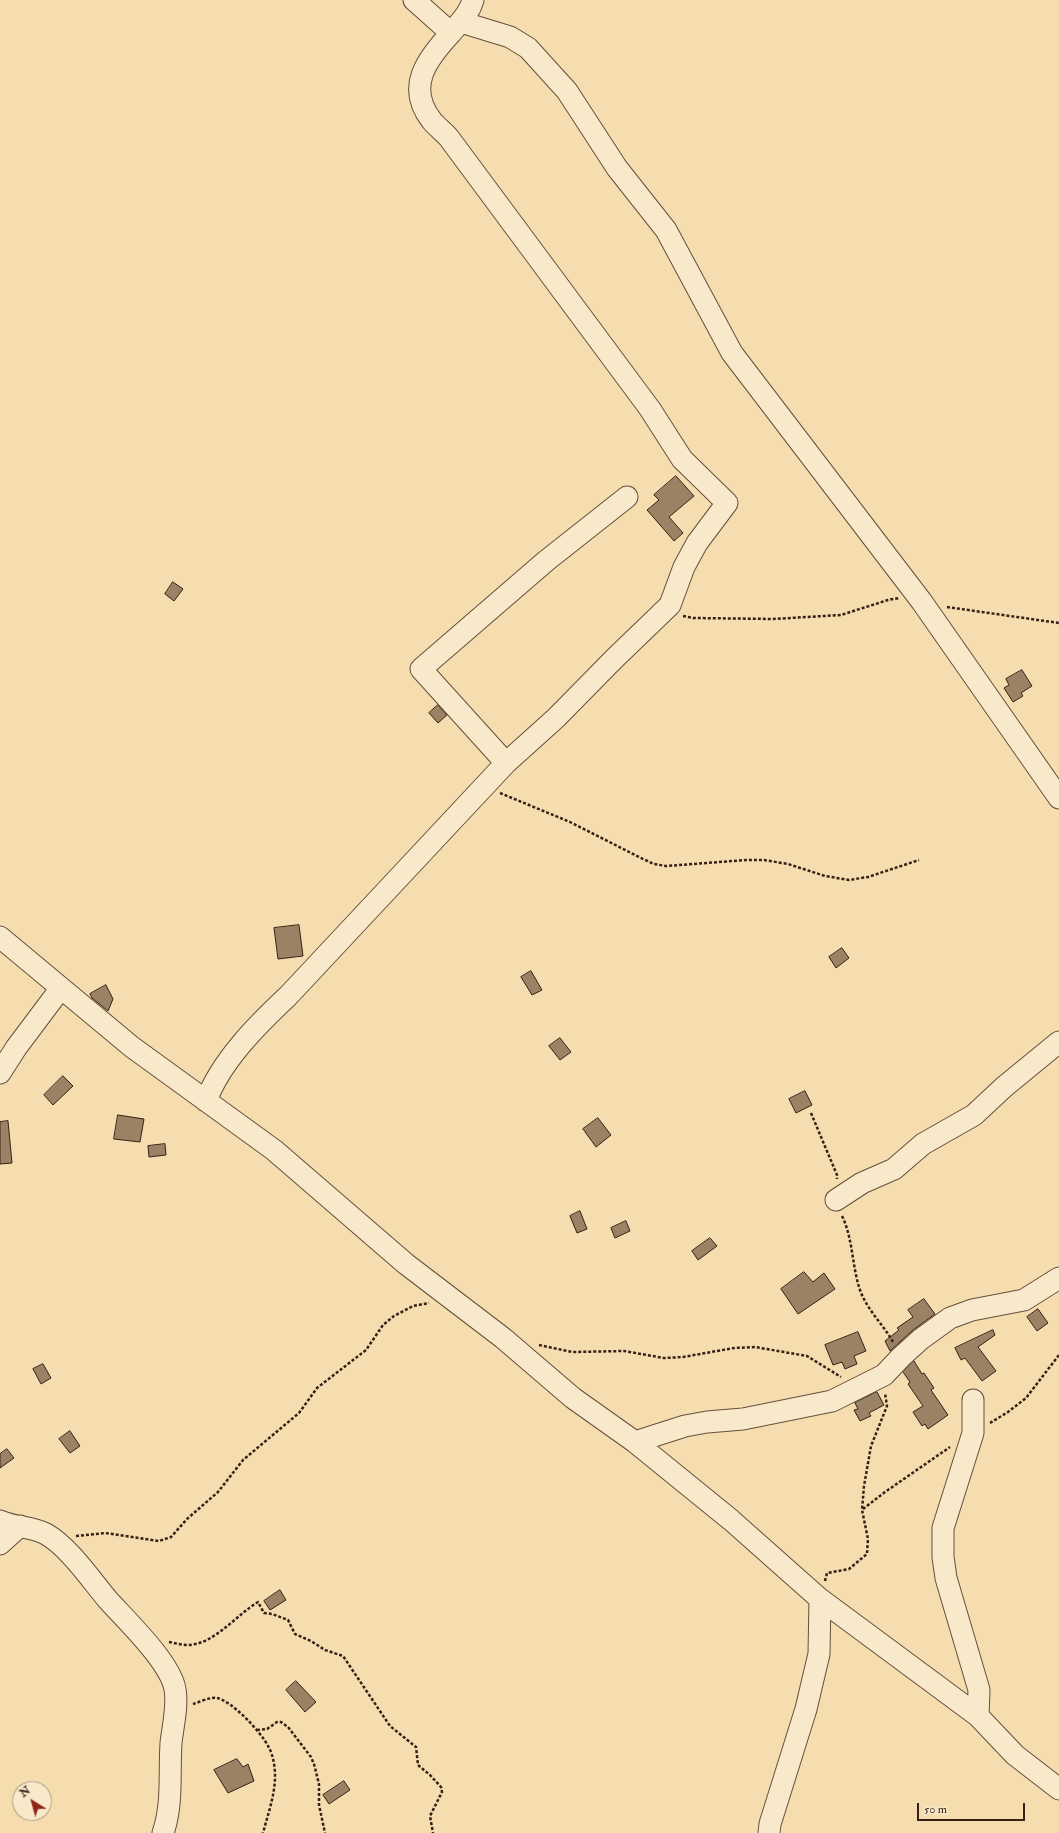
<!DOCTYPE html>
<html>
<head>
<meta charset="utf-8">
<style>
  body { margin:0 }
  #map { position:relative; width:1059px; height:1833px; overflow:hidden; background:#f5ddaf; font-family:"IM FELL Double Pica",serif }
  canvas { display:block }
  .north { position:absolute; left:12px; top:1781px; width:40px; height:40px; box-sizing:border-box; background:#f8e9cb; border:1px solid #ab9982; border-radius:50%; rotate:323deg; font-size:11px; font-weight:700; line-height:16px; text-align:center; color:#372015 }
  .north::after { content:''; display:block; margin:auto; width:14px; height:18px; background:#8f2418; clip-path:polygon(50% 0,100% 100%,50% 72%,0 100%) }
  .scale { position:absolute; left:917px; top:1803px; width:108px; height:18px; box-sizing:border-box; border:2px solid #372015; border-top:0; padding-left:5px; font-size:12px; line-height:14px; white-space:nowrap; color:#372015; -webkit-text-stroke:3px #f8e9cb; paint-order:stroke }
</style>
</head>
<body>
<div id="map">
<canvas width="1059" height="1833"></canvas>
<div class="north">N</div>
<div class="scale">50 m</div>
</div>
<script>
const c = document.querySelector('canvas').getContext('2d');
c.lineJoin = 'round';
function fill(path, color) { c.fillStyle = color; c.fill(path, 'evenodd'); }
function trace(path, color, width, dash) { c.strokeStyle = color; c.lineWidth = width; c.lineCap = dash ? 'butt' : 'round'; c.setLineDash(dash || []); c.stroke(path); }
const building = new Path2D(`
  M 676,476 L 694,496 L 669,517 L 683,533 L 674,541 L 647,510 L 659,500 L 654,495 Z
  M 173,582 L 183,589 L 174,601 L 165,594 Z
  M 1022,670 L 1032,686 L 1021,693 L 1023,696 L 1013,702 L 1004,688 L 1009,685 L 1006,679 Z
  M 438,705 L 447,715 L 438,723 L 429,713 Z
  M 299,925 L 303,956 L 278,959 L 274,928 Z
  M 842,948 L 849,958 L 836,968 L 829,957 Z
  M 531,971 L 542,990 L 532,995 L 521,977 Z
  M 106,985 L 113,999 L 108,1011 L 92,998 L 90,994 Z
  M 560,1038 L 571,1052 L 560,1060 L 549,1046 Z
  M 63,1076 L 73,1086 L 53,1105 L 44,1095 Z
  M 805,1091 L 812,1105 L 796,1113 L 789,1099 Z
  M 118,1115 L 144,1119 L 140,1142 L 114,1139 Z
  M 598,1118 L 611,1135 L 596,1147 L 583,1129 Z
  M 8,1121 L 12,1163 L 0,1164 L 0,1122 Z
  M 165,1144 L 166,1155 L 149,1157 L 148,1146 Z
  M 580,1211 L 587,1229 L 577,1233 L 570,1216 Z
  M 626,1221 L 630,1231 L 615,1238 L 611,1228 Z
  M 710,1238 L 717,1246 L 698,1260 L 692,1251 Z
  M 804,1272 L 813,1282 L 824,1273 L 835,1289 L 798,1314 L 781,1289 Z
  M 924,1299 L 935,1314 L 913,1330 L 890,1351 L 885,1341 L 899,1330 L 897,1328 L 913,1317 L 908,1310 Z
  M 1038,1309 L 1048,1323 L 1037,1331 L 1027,1317 Z
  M 993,1330 L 995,1335 L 978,1347 L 996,1371 L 982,1381 L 965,1358 L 961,1360 L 955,1348 Z
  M 858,1332 L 866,1351 L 854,1356 L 857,1364 L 845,1369 L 842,1362 L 833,1365 L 825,1345 Z
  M 914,1361 L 922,1374 L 924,1373 L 934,1388 L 931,1390 L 948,1415 L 928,1429 L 925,1424 L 922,1426 L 913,1412 L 923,1406 L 908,1384 L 910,1382 L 903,1372 Z
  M 43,1364 L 51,1378 L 41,1384 L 33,1369 Z
  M 877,1392 L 884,1405 L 869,1413 L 871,1416 L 860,1421 L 854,1410 L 858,1409 L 855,1403 Z
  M 70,1431 L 80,1446 L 70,1453 L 59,1439 Z
  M 7,1449 L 14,1458 L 0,1468 L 0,1454 Z
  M 280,1590 L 286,1600 L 270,1610 L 264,1601 Z
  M 296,1681 L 316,1702 L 305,1712 L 286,1690 Z
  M 237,1759 L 243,1767 L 248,1764 L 254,1781 L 228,1793 L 214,1770 Z
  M 344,1781 L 350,1790 L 329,1804 L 323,1795 Z`);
fill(building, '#9a8265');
trace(building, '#372015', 1);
const minor = new Path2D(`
  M 414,0 L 451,33
  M 461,22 L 510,37 L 528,48 L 567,91 L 617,168 L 666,230 L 732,353 L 922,602 L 1059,798
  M 506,763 L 421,669 L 546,561 L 627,497
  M 0,937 L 132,1047 L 274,1150 L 406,1264 L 503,1338 L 573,1398 L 635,1442 L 731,1520 L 820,1599 L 978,1716 L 1015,1755 L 1059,1789
  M 0,1073 L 16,1048 L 61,988
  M 206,1101 C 221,1061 257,1025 288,996 L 506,763 L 556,718 L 614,659 L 670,605 L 684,567 L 697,543 L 727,503 L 682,459 L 650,409 L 449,138 C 444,132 437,127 432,121 C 405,87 427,59 451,33 C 460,22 469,14 473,0
  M 836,1200 L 862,1183 L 894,1169 L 923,1144 L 974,1115 L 1004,1087 L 1059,1042
  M 973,1400 L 973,1433 L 943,1528 L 943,1557 L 946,1578 L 979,1690 L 978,1716
  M 635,1442 L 685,1426 L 707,1422 L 743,1419 L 832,1401 L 884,1375 L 901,1357 L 921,1339 L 950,1318 L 972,1310 L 1024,1300 L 1059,1278
  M 0,1521 C 15,1528 31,1526 46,1534 C 68,1546 92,1581 108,1600 C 127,1621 170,1662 175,1689 C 178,1706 173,1725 171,1743 C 169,1773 173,1804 163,1833
  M 0,1544 L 20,1526
  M 769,1833 L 770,1824 L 806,1709 L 819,1654 L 820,1599`);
trace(minor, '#664f3c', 23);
trace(new Path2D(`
  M 947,607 L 1059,623
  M 683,616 L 693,618 L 773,619 L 841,615 L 888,600 L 899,598
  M 500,793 L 570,822 L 643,859 L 654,864 L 666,866 L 746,860 L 764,860 L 788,864 L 825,876 L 849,880 L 868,877 L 919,860
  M 811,1113 L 837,1175 L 837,1179
  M 842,1216 C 853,1238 852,1267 860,1290 C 867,1310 883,1324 893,1342
  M 539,1345 L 572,1352 L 624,1351 L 664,1358 L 683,1357 L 734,1348 L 755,1347 L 807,1356 L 841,1377
  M 990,1423 L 1008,1412 L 1026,1398 L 1059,1355
  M 863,1509 L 885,1492 L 950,1447
  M 76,1536 L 105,1533 L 159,1541 L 171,1537 L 187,1519 L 218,1492 L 243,1460 L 299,1413 L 317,1388 L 366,1350 L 383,1325 L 394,1316 L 413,1306 L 429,1303
  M 825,1581 L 827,1573 L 849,1569 L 867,1554 L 868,1539 L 862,1510 L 864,1486 L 871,1446 L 887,1406 L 885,1393
  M 169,1642 C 175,1643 181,1645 187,1645 C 214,1645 236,1615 258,1602 L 264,1613 L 272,1614 L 288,1620 L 295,1634 L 311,1641 L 325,1650 L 343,1656 L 390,1726 L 416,1747 L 418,1765 L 430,1775 L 441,1787 L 442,1792 L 430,1816 L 433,1833
  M 193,1704 C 200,1702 209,1697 217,1698 C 232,1701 261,1732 268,1746 C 273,1754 275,1766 275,1776 C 275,1795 268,1814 263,1833
  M 257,1730 L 267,1729 L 277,1722 L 281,1722 L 288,1727 L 311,1757 L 314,1764 L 319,1784 L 319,1805 L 325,1833`), '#372015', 2.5, [3, 2]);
trace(minor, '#f8e9cb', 21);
</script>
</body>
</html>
